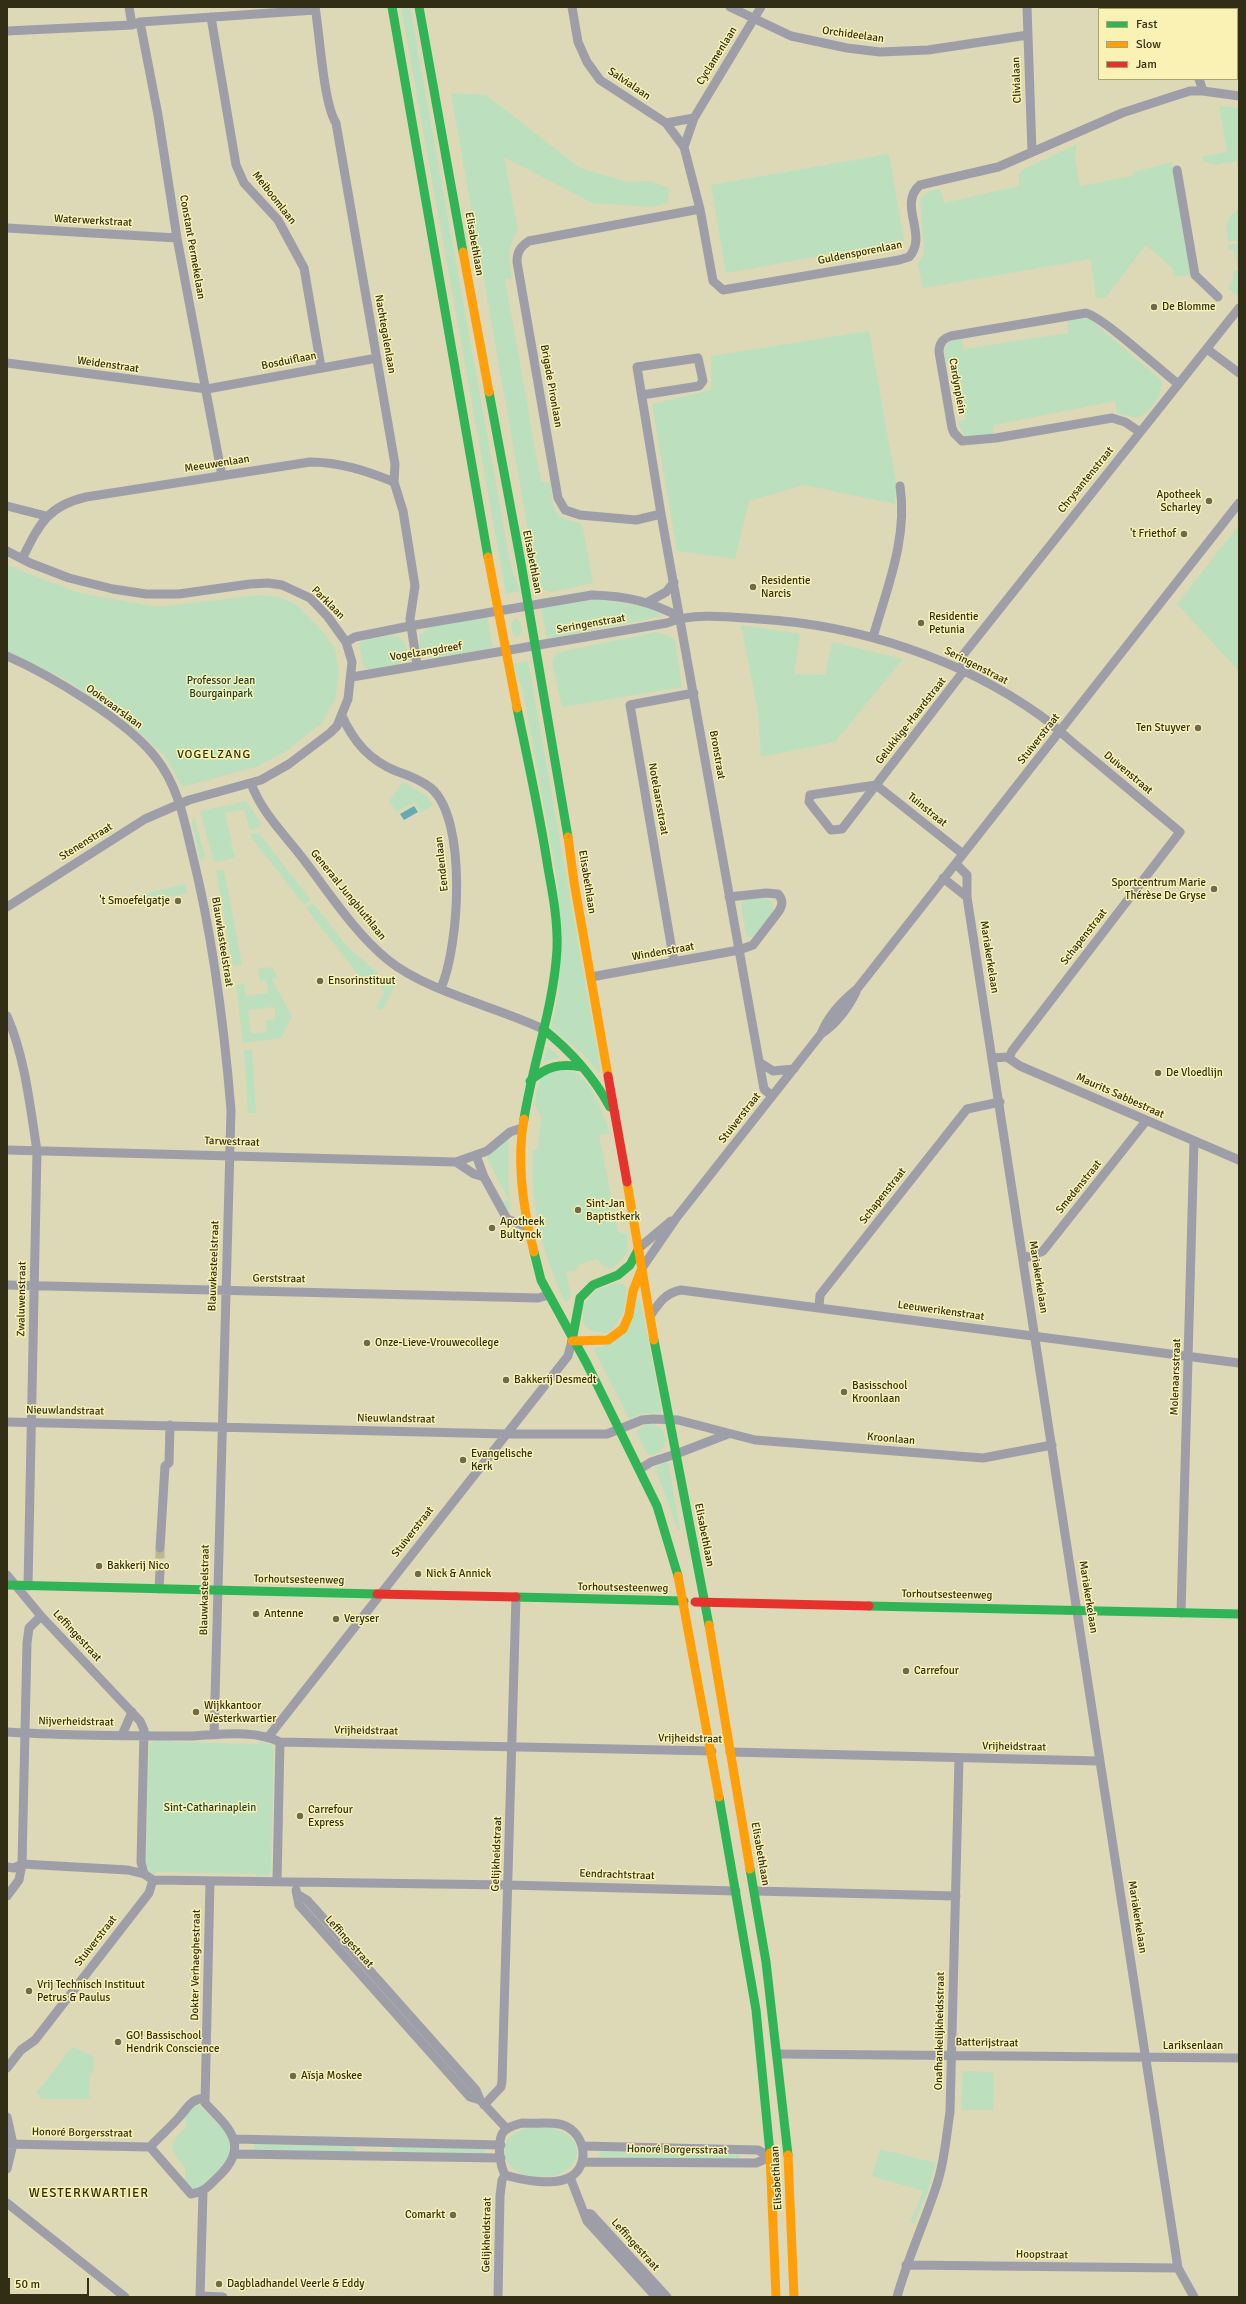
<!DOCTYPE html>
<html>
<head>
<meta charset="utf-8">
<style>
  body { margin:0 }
  #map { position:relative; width:1246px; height:2304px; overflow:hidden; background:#ddd8b6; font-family:Signika,sans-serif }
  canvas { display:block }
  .frame { position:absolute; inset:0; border:8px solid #312e15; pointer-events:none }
  .legend { position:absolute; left:1098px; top:8px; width:140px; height:72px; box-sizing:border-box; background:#f9f2b4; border:1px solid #a9a474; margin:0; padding:5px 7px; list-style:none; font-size:12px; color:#312e15 }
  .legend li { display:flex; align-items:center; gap:8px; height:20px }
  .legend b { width:20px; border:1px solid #a9a474 }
  .scale { position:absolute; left:8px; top:2278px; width:81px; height:18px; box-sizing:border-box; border:2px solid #312e15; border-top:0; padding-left:5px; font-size:12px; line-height:14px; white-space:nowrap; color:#312e15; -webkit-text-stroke:3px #f9f2b4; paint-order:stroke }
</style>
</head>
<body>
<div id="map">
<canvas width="1246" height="2304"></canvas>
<div class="frame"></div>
<ul class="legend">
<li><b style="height:5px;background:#30b455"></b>Fast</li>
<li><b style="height:5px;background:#ff9f0a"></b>Slow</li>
<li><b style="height:5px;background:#e5322d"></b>Jam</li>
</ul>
<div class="scale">50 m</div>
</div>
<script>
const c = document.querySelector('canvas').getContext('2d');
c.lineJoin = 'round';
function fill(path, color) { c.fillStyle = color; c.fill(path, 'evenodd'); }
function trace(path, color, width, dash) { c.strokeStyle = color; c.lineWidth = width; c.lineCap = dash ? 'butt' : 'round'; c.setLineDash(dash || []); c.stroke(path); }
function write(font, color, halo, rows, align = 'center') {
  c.font = font + ' Signika,sans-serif'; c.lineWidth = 3; c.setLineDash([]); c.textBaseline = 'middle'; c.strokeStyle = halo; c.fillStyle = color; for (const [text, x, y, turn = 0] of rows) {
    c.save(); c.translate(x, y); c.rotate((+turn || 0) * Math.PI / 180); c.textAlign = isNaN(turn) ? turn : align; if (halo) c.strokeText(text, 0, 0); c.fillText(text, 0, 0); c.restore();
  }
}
fill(new Path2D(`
  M 401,7 L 410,7 L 511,567 L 520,591 L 506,594 Z
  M 451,93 L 486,95 L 580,168 L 627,182 L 650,181 L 669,188 L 668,203 L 652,207 L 592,203 L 504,157 L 518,231 C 506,247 509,259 512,278 L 505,279 L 541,482 L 550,482 C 555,513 550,516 582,524 L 593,583 L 551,592 L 544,590 L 537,581 Z
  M 1219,106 L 1239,108 L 1239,161 L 1214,165 L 1203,161 L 1202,157 L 1227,152 Z
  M 1077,144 L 1075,159 L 1080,186 L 1133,176 L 1133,172 L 1172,162 L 1192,275 L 1174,277 L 1172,268 L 1146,245 L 1106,297 L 1096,298 L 1091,259 L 923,288 L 918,264 L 924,252 L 920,200 L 929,191 L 940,189 L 944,203 L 1019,186 L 1019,175 L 1022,170 Z
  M 889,154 L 904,241 L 726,273 L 711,185 Z
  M 1239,209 L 1239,241 L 1228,241 C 1226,228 1225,216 1239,209 Z
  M 1228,244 L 1239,244 L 1238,296 L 1228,289 L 1234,279 L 1233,271 L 1238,270 L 1234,250 L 1229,250 Z
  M 1072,318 L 1090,319 L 1162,381 C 1162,396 1150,412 1138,418 L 1117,413 L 1115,401 L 994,425 L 993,435 L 964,436 L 958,422 L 966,419 L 957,362 L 946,363 L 944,350 L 949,342 L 962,339 L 964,349 L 1068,333 L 1067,319 Z
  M 869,331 L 896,483 L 895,504 L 804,485 L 749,501 L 735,559 L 677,551 L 652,404 L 711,390 L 711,356 Z
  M 1239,525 L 1239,671 L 1177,604 Z
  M 7,565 L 79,593 L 158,607 L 258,595 L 279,597 L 297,605 L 324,633 L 335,649 L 339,673 L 335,699 L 323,722 L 285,752 L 256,767 L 182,787 L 165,756 L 134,728 L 67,680 L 7,651 Z
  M 598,599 L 646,607 L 664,616 L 547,639 L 541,607 Z
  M 487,617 L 493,648 L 436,658 L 426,656 L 419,648 L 420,635 L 430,627 Z
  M 516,618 L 520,621 L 522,632 L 517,637 L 513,634 L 511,623 Z
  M 741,625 L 800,634 L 794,674 L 825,675 L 832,642 L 903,659 L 835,742 L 761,757 L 758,712 Z
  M 656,632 L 669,636 L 675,640 L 682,687 L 562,707 L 552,663 L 556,653 Z
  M 393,635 C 406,638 413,654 400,663 C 392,668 373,671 364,668 L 359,643 L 367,639 Z
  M 528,661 L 601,1071 L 599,1073 L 582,1053 L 551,1028 L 559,994 L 558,883 L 523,691 L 513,664 Z
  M 403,782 L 427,796 L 433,805 L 421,813 L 414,802 L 397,812 L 389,801 Z
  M 246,801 L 261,823 L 259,828 L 250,830 L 244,809 L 225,813 L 235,858 L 214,862 L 200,811 Z
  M 194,816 L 205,856 L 201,862 L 192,823 Z
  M 259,833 L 311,900 L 304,905 L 251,837 L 250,834 Z
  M 224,870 L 242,965 L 233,966 L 216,871 Z
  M 185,884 L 187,893 L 135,905 L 131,897 Z
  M 759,898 C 769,898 773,900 774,911 L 754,936 L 749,938 L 746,934 L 741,904 L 742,900 Z
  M 313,903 L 346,945 L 378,973 L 372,984 L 359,976 L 306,908 Z
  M 272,967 L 278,978 L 272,979 L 292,1017 L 281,1038 L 243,1043 L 236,985 L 244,983 L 246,996 L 268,993 L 266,980 L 260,981 L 258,969 ZM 273,1007 L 275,1008 L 275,1019 L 266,1020 L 267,1032 L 251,1034 L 248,1010 Z
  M 382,976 L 396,984 L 382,1010 L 376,1008 L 385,991 L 377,986 Z
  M 548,1047 L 560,1057 L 543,1062 Z
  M 252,1049 L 256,1113 L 248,1113 L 244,1050 Z
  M 550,1070 C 558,1071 569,1070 575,1073 C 592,1081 604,1117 610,1133 L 599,1135 L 618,1232 L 627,1234 C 629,1252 627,1257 612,1268 L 604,1267 L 597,1259 L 580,1264 L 575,1271 L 566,1272 L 571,1296 L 566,1304 C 543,1255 529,1204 533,1150 L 538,1149 L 541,1117 L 534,1104 L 540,1079 Z
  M 509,1138 L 508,1178 L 511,1211 L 506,1208 L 502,1201 L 509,1200 L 486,1156 Z
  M 617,1283 L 623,1284 L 627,1288 C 626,1307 622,1322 607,1333 L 591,1331 L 583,1323 L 583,1306 L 596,1290 Z
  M 640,1299 L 662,1411 L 658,1413 L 643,1413 L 629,1419 L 593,1348 L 602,1347 L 638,1300 Z
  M 653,1424 L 662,1429 L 666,1441 L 661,1451 L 652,1455 L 647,1454 L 636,1432 L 644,1425 Z
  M 668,1461 L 680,1530 L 678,1530 L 655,1467 Z
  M 155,1739 L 171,1739 L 172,1742 L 259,1744 L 260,1741 L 272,1745 L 274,1751 L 271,1870 L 269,1875 L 256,1877 L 256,1874 L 156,1872 L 155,1875 L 149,1872 L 146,1865 L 149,1746 Z
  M 72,2047 L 94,2057 L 93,2072 L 90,2075 L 89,2096 L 93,2099 L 41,2099 L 37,2092 Z
  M 963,2071 L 994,2072 L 993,2110 L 961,2110 Z
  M 196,2102 L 226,2131 C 242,2155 213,2175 197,2191 L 193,2190 L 185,2183 L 185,2168 C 170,2149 166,2146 186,2127 L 186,2111 Z
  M 543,2127 C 597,2132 582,2186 529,2176 C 510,2172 495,2152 511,2136 C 520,2128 533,2127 543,2127 Z
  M 254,2144 L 352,2146 L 355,2149 L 353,2152 L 254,2150 Z
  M 392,2147 L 485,2148 L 485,2155 L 393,2153 Z
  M 880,2149 L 936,2163 L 927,2193 L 914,2224 L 910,2222 L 923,2191 L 872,2176 Z
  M 600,2151 L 739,2154 L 740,2156 L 737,2160 L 599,2157 Z`), '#bce0be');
fill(new Path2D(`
  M 414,806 L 418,812 L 404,820 L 400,814 Z`), '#65aab5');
trace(new Path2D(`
  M 160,1572 L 160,1548`), '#bbb696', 9, [9, 4.5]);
trace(new Path2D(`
  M 129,7 L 132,25
  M 315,7 C 320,35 323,102 336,123 L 395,464 L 394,482 L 403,511 L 415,586 L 410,619 L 417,665
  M 572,7 L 578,42 L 587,62 L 600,80 L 666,123 L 684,147 L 700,209 L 713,281 L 723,290 L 899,260 L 909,257 C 929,235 897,205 920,185 L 998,167 L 1122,113 L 1168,98 L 1190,91 L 1203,91 L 1239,96
  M 730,7 L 791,36 L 847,48 L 880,52 L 928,50 L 1028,35
  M 1027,7 L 1032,152
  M 1173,7 L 1174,9
  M 211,17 L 236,165 L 244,183 L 278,220 L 304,268 L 321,367
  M 140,22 L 158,115 L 177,238 L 222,476
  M 7,31 L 132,25 L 140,22 L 315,10
  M 1199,79 L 1203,91
  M 666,123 L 694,118
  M 684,147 L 694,118 L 761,7
  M 1177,170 L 1195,275 L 1218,297
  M 7,228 L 177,238
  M 1207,349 L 1239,373
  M 7,363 L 207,389 L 377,358
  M 642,395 L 699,386 L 703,381 L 698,358 L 637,367 L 661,514 L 764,1089 L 772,1096
  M 1140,432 L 1125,422 L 1112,418 L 996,438 L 962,441 L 954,433 L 952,428 L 939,352 C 939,344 943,338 951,336 L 1086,313 C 1104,318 1159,369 1178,384
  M 7,506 L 46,516
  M 661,514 L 636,520 L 580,515 L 565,510 L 558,498 L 517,262 C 517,252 520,247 529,241 L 700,209
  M 7,551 L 30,563 L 69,578 L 113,589 L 146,594 L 179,594 L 250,584 L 268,583 L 282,585 L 310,598 L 328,617 L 346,642 L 352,662 L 348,699 L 337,726 L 330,733 L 289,764 L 261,780 L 189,800 L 145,819 L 7,907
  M 22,559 C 39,525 47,506 86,497 L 310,462 C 340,462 367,471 394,482
  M 648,602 L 666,592 L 674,582
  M 873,637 C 887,588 908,538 900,486
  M 346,642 L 355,637 L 410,626 L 592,595 C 626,596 649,601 680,617
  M 7,656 C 50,675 128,721 156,758 C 178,786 184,819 192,853 C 213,937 224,1024 231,1110 L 214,1735
  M 963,672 L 963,655 L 1239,308
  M 963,672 L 876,785 L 810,795 L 809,802 L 831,830 L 842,829 L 876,785 L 963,854
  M 352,677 L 667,623 C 692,612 732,617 759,619 C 858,625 960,658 1041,716 C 1056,727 1069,740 1083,751 C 1115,778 1148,805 1180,832 L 1012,1051 L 1009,1058
  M 342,716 C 354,742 369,760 396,771 C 408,775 421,780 431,788 C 468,820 459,947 441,988
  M 251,783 C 261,812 286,836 304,860 C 330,894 355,933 388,960 C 426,991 497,1007 543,1029
  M 956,864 L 967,875 L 967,897 L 1178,2268 L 1194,2297
  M 943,878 L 967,897
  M 674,962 L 630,705 L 694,693
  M 591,977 L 739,950 L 753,945 L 779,911 C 783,904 783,900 778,894 L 766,893 L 729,897
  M 7,1016 C 25,1057 30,1106 37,1151 L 28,1586
  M 821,1034 C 836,1024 848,1008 856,992
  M 993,1058 L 1007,1057 L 1020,1066 L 1239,1160
  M 759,1062 L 773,1071 L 794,1069
  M 7,1150 L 456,1162 L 487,1151 L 510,1132 L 522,1128
  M 476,1155 L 484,1177 L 507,1219 L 527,1227
  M 456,1162 L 474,1174 L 484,1177
  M 639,1248 L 671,1221
  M 1023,1259 L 1043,1251 L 1146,1121
  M 642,1268 L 677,1217 L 821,1034 C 828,1016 842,1001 857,989 L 1239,503
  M 7,1285 L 538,1298 L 549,1295
  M 819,1307 L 820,1295 L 967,1109 L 1000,1102
  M 650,1316 C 659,1303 665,1293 681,1290 L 1239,1363
  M 7,1422 L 506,1434 L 607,1434 L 642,1420 L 653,1419 L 678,1420 L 755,1440 L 983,1458 L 1052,1445
  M 640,1469 L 651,1462 L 676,1454 L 728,1434
  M 160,1548 L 165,1466 L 169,1463 L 170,1425
  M 7,1575 L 41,1616 L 140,1721 L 144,1730 L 141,1862 L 144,1874 L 153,1880 L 508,1885 L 736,1891
  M 159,1589 L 160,1572
  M 1181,1613 L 1194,1141
  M 7,1732 C 67,1736 129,1736 190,1736 C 218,1735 254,1729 280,1742 L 712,1751
  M 122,1735 L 132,1712
  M 269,1736 L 568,1356 L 572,1341
  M 730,1752 L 1099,1761
  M 7,1867 L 14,1868 L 22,1864 L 128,1870 L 144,1874
  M 277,1881 L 280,1742
  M 296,1890 L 299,1905 L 470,2097 L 480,2100
  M 755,1891 L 956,1896
  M 297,1894 L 307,1900 L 476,2090 L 480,2100 L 507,2129
  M 7,1896 L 19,1880 L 22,1864 L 27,1643 L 29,1628 L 41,1616
  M 778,2054 L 1239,2058
  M 7,2068 L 21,2050 L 35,2040 L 149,1893 L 153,1880
  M 484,2105 L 501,2087 L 502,2081 L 516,1597
  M 7,2117 L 13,2144 L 7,2169
  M 522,2123 C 534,2124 547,2122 559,2124 C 583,2128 592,2162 572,2176 C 556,2187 522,2180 505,2175 C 500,2165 497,2145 502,2134 C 506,2127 515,2125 522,2123 Z
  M 234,2139 L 501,2145
  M 7,2144 L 150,2147
  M 582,2146 L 758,2150 L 770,2157
  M 150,2147 L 191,2194 C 205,2192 208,2186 218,2177 C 251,2146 229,2128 205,2103 L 210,1881
  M 150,2147 C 160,2136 172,2126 181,2115 C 189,2106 191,2099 205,2098
  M 234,2154 L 501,2158
  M 582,2162 L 756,2163 L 770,2157
  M 570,2177 L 587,2221 L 656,2297
  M 7,2203 L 125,2297
  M 584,2213 L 591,2214 L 667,2297
  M 906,2265 L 1178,2268
  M 200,2296 L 223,2297
  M 200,2297 L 203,2192
  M 498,2297 L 500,2196 L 502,2180 L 505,2175
  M 897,2297 C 907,2260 923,2226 935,2190 C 944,2165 946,2138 950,2112 L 959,1758`), '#9e9ea8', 9);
trace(new Path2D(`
  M 392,7 L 488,557
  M 419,7 L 463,252
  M 489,392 L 521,563 L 568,837
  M 517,708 C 528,761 540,815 548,868 C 553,895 558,922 557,949 C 554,1006 533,1062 524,1119
  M 543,1029 C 571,1051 593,1076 610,1107
  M 530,1081 C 547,1066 560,1063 582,1067
  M 534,1252 L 541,1280 L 587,1364 L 657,1506 L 678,1576
  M 654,1340 L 709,1625
  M 572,1341 L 580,1298 L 593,1285 L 618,1275 L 630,1265 L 639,1248
  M 7,1585 L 377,1594
  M 516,1597 L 684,1601
  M 869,1606 L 1239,1614
  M 719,1797 L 756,2010 L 770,2153
  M 750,1869 L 766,1962 L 788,2155`), '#30b455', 9);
trace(new Path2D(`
  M 463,252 L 489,392
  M 488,557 L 517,708
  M 568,837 L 574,882 L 608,1076
  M 524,1119 C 516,1163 523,1209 534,1252
  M 627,1182 L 654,1340
  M 572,1341 L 608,1340 L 623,1329 L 629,1315 L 633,1291 L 642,1268
  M 678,1576 L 719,1797
  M 709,1625 L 750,1869
  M 770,2153 L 776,2297
  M 788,2155 L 794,2297`), '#ff9f0a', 9);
trace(new Path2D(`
  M 608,1076 L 627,1182
  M 377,1594 L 516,1597
  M 695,1602 L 869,1606`), '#e5322d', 9);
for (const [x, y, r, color] of [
  [1154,307,4,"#6d6a4d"],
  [1209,501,4,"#6d6a4d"],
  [1184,534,4,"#6d6a4d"],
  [753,587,4,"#6d6a4d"],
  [921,623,4,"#6d6a4d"],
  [1198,728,4,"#6d6a4d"],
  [1214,889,4,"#6d6a4d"],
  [178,901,4,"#6d6a4d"],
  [320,981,4,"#6d6a4d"],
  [1158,1073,4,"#6d6a4d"],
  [578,1210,4,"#6d6a4d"],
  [492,1228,4,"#6d6a4d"],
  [367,1343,4,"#6d6a4d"],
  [506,1380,4,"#6d6a4d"],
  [844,1392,4,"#6d6a4d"],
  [463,1460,4,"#6d6a4d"],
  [99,1566,4,"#6d6a4d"],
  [418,1574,4,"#6d6a4d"],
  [256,1614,4,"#6d6a4d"],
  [336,1619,4,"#6d6a4d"],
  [906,1671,4,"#6d6a4d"],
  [196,1712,4,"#6d6a4d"],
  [300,1816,4,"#6d6a4d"],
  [29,1991,4,"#6d6a4d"],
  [118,2042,4,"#6d6a4d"],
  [293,2076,4,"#6d6a4d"],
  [453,2215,4,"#6d6a4d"],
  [219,2284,4,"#6d6a4d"]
]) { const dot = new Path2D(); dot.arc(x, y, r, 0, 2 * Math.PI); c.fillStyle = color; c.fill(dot); trace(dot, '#f9f2b4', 1.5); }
write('11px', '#312e15', '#f9f2b4', [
  ["Orchideelaan",853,35,8],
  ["Cyclamenlaan",717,56,-58],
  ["Clivialaan",1017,80,-92],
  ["Salvialaan",629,84,34],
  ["Meiboomlaan",274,198,52],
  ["Waterwerkstraat",93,221,3],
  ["Elisabethlaan",474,244,80],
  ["Constant Permekelaan",192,247,80],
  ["Guldensporenlaan",860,253,-11],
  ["Nachtegalenlaan",385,334,80],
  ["Bosduiflaan",289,361,-11],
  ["Weidenstraat",108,365,8],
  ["Brigade Pironlaan",551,386,80],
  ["Cardynplein",957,386,80],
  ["Meeuwenlaan",217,464,-9],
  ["Chrysantenstraat",1086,480,-51],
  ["Elisabethlaan",532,562,79],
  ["Parklaan",328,603,45],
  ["Seringenstraat",591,624,-10],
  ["Vogelzangdreef",426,652,-9],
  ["Seringenstraat",976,666,27],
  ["Ooievaarslaan",114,707,36],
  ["Gelukkige-Haardstraat",911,721,-52],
  ["Stuiverstraat",1039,739,-52],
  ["Bronstraat",717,755,80],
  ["Duivenstraat",1128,773,40],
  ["Notelaarsstraat",658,799,80],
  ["Tuinstraat",927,810,39],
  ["Stenenstraat",86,842,-32],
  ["Eendenlaan",442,864,-96],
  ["Elisabethlaan",587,882,81],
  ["Generaal Jungbluthlaan",348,895,51],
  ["Schapenstraat",1084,937,-52],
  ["Blauwkasteelstraat",222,942,81],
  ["Windenstraat",663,952,-10],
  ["Mariakerkelaan",989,957,81],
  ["Maurits Sabbestraat",1120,1096,24],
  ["Stuiverstraat",740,1118,-52],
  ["Tarwestraat",232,1142,2],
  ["Smedenstraat",1079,1187,-51],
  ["Schapenstraat",883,1196,-52],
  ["Blauwkasteelstraat",214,1266,-88],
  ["Mariakerkelaan",1038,1277,81],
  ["Gerststraat",279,1279,1],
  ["Zwaluwenstraat",22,1299,-89],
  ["Leeuwerikenstraat",941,1311,8],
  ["Molenaarsstraat",1176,1377,-88],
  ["Nieuwlandstraat",65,1411,1],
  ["Nieuwlandstraat",396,1419,1],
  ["Kroonlaan",891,1439,5],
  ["Stuiverstraat",413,1532,-52],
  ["Elisabethlaan",704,1535,79],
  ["Torhoutsesteenweg",299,1580,1],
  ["Torhoutsesteenweg",623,1588,1],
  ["Blauwkasteelstraat",205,1590,-89],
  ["Torhoutsesteenweg",947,1595,1],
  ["Mariakerkelaan",1088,1597,81],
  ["Leffingestraat",77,1636,47],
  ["Nijverheidstraat",76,1722,1],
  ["Vrijheidstraat",366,1731,1],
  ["Vrijheidstraat",690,1739,1],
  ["Vrijheidstraat",1014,1747,1],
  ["Gelijkheidstraat",497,1854,-88],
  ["Elisabethlaan",760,1854,80],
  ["Eendrachtstraat",617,1875,2],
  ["Mariakerkelaan",1137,1917,81],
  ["Stuiverstraat",96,1941,-52],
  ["Leffingestraat",349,1942,48],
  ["Dokter Verhaeghestraat",196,1965,-89],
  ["Onafhankelijkheidsstraat",940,2031,-89],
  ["Batterijstraat",987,2043,1],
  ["Lariksenlaan",1193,2046],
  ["Honoré Borgersstraat",82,2133,1],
  ["Honoré Borgersstraat",677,2150,1],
  ["Elisabethlaan",777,2178,-93],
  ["Gelijkheidstraat",487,2235,-89],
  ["Leffingestraat",635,2245,48],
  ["Hoopstraat",1042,2255,1]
]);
write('11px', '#312e15', '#f9f2b4', [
  ["De Blomme",1162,307],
  ["Apotheek",1201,495,"right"],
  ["Scharley",1201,508,"right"],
  ["'t Friethof",1176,534,"right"],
  ["Residentie",761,581],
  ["Narcis",761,594],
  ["Residentie",929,617],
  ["Petunia",929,630],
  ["Ten Stuyver",1190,728,"right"],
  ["Sportcentrum Marie",1206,883,"right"],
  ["Thérèse De Gryse",1206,896,"right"],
  ["'t Smoefelgatje",170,901,"right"],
  ["Ensorinstituut",328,981],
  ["De Vloedlijn",1166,1073],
  ["Sint-Jan",586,1204],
  ["Baptistkerk",586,1217],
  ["Apotheek",500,1222],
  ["Bultynck",500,1235],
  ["Onze-Lieve-Vrouwecollege",375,1343],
  ["Bakkerij Desmedt",514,1380],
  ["Basisschool",852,1386],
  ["Kroonlaan",852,1399],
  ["Evangelische",471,1454],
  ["Kerk",471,1467],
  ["Bakkerij Nico",107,1566],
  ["Nick & Annick",426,1574],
  ["Antenne",264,1614],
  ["Veryser",344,1619],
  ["Carrefour",914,1671],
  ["Wijkkantoor",204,1706],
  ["Westerkwartier",204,1719],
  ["Carrefour",308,1810],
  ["Express",308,1823],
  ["Vrij Technisch Instituut",37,1985],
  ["Petrus & Paulus",37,1998],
  ["GO! Bassischool",126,2036],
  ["Hendrik Conscience",126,2049],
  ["Aïsja Moskee",301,2076],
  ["Comarkt",445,2215,"right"],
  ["Dagbladhandel Veerle & Eddy",227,2284]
], 'left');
write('11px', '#183d2c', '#f9f2b4', [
  ["Professor Jean",221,681],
  ["Bourgainpark",221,694],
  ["Sint-Catharinaplein",210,1808]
]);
c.letterSpacing = '1px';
write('12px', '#332d00', '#f9f2b4', [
  ["VOGELZANG",214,755]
]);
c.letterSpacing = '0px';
c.letterSpacing = '1px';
write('13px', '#332d00', '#f9f2b4', [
  ["WESTERKWARTIER",89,2194]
]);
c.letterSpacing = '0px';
</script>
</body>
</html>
